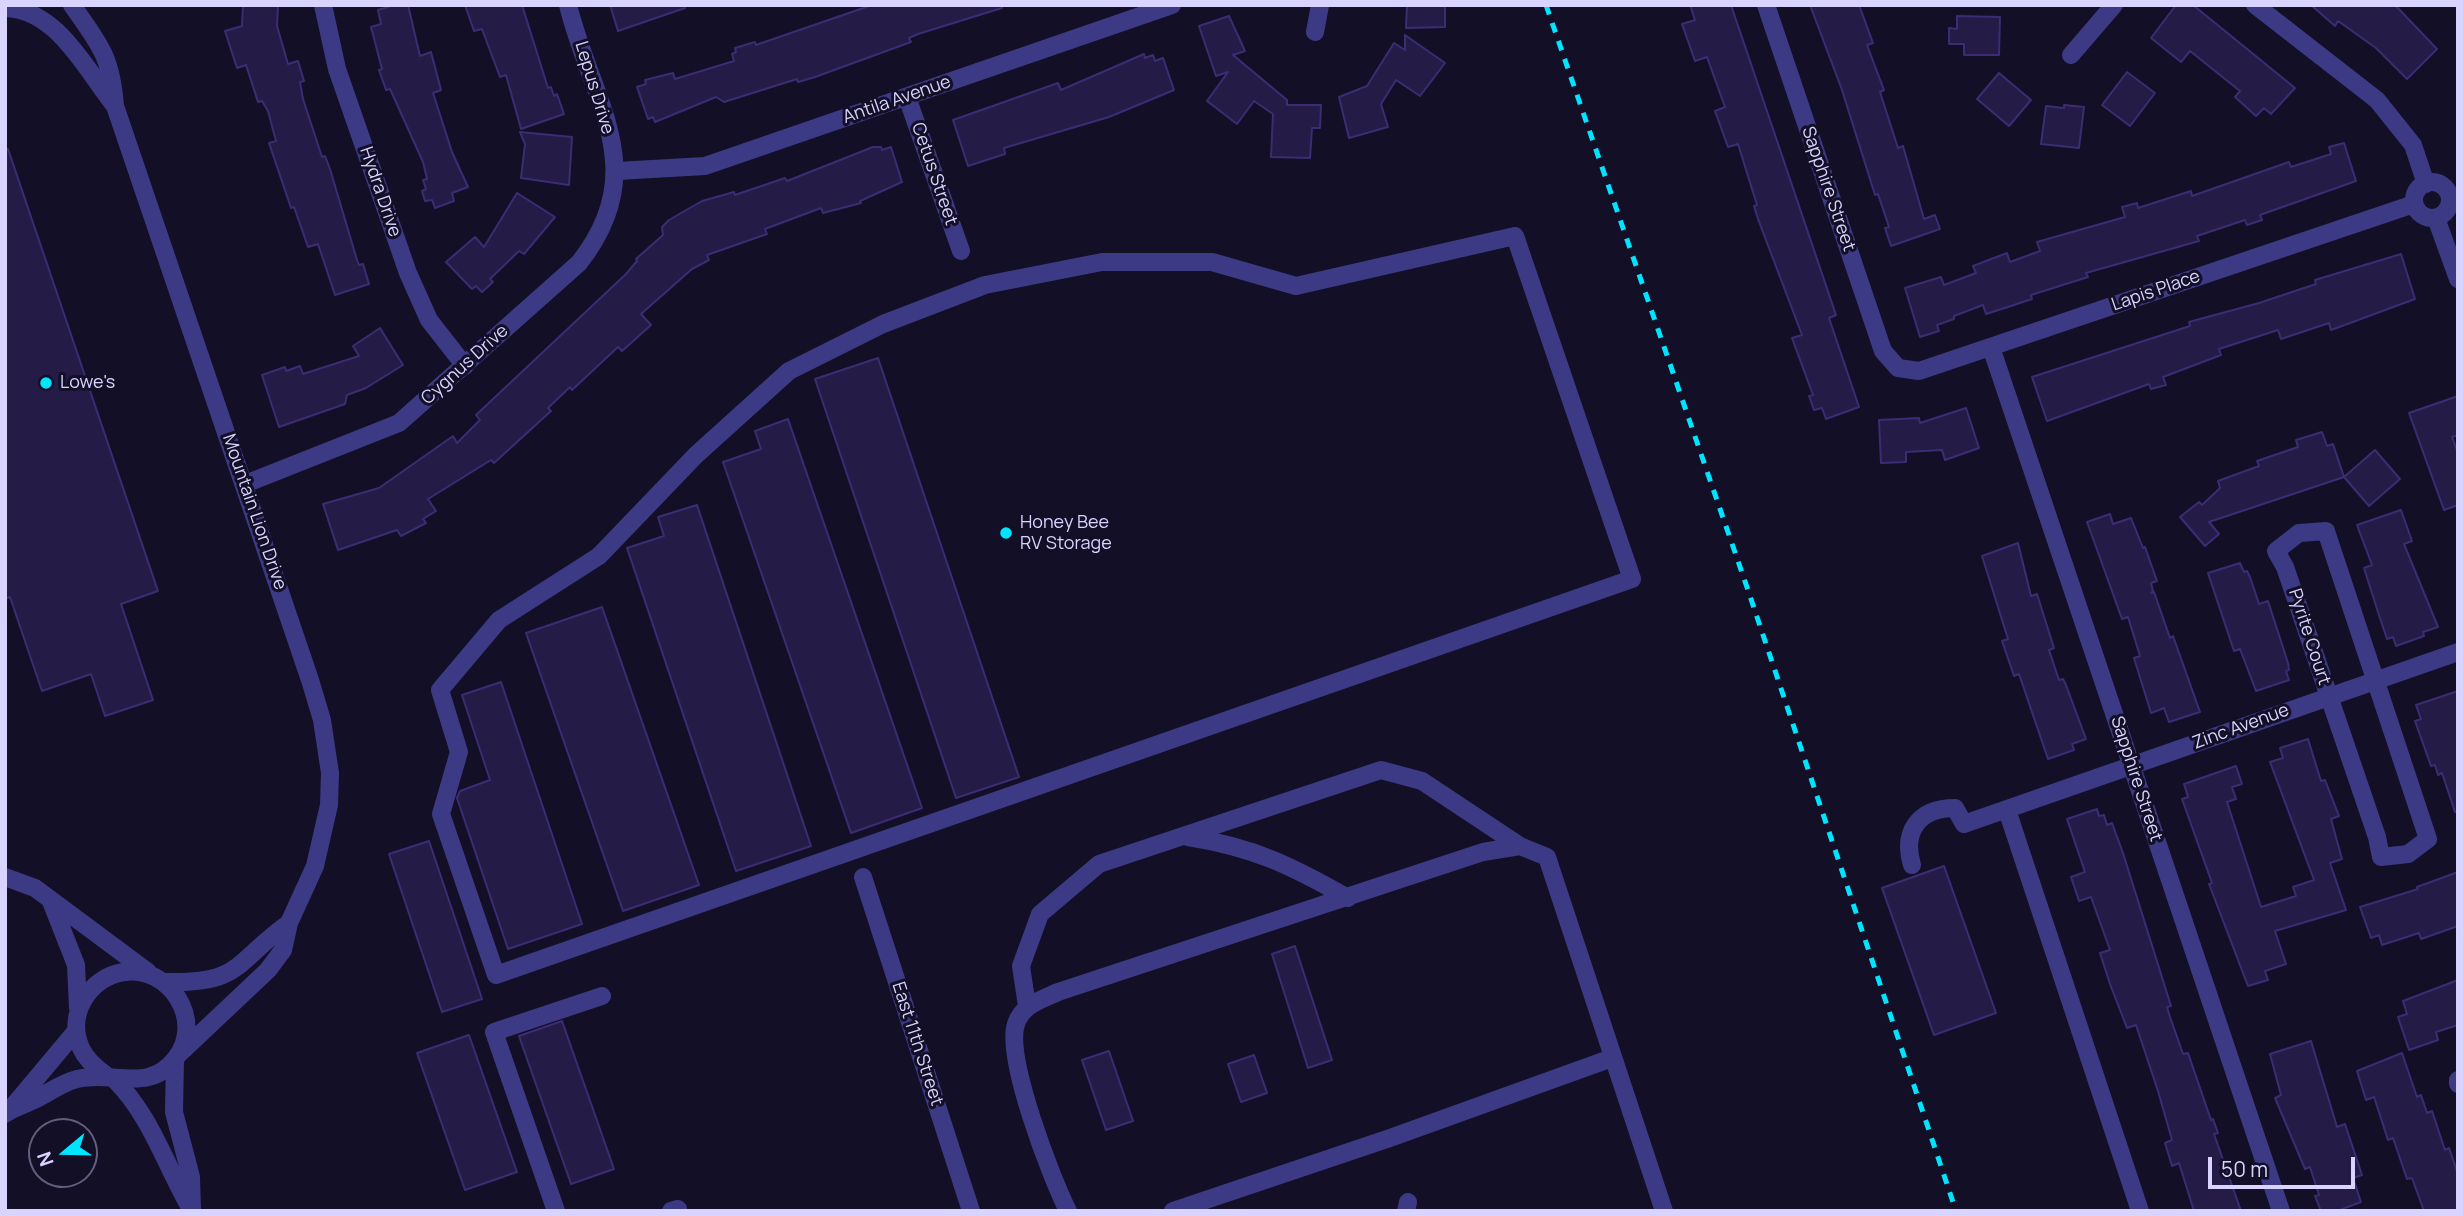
<!DOCTYPE html>
<html>
<head>
<meta charset="utf-8">
<style>
  body { margin:0 }
  #map { position:relative; width:2463px; height:1216px; overflow:hidden; background:#130f26; font-family:Manrope,sans-serif }
  canvas { display:block }
  .frame { position:absolute; inset:0; border:7px solid #d9d4ff; pointer-events:none }
  .north { position:absolute; left:28px; top:1118px; width:70px; height:70px; box-sizing:border-box; background:#130f26; border:2px solid #625e7d; border-radius:50%; rotate:251deg; font-size:19px; font-weight:700; line-height:28px; text-align:center; color:#d9d4ff }
  .north::after { content:''; display:block; margin:auto; width:24px; height:32px; background:#00e5ff; clip-path:polygon(50% 0,100% 100%,50% 72%,0 100%) }
  .scale { position:absolute; left:2208px; top:1157px; width:147px; height:32px; box-sizing:border-box; border:4px solid #d9d4ff; border-top:0; padding-left:9px; font-size:21px; line-height:24px; white-space:nowrap; color:#d9d4ff; -webkit-text-stroke:5px #130f26; paint-order:stroke }
</style>
</head>
<body>
<div id="map">
<canvas width="2463" height="1216"></canvas>
<div class="frame"></div>
<div class="north">N</div>
<div class="scale">50 m</div>
</div>
<script>
const c = document.querySelector('canvas').getContext('2d');
c.lineJoin = 'round';
function fill(path, color) { c.fillStyle = color; c.fill(path, 'evenodd'); }
function trace(path, color, width, dash) { c.strokeStyle = color; c.lineWidth = width; c.lineCap = dash ? 'butt' : 'round'; c.setLineDash(dash || []); c.stroke(path); }
function write(font, color, halo, rows, align = 'center') {
  c.font = font + ' Manrope,sans-serif'; c.lineWidth = 6; c.setLineDash([]); c.textBaseline = 'middle'; c.strokeStyle = halo; c.fillStyle = color; for (const [text, x, y, turn = 0] of rows) {
    c.save(); c.translate(x, y); c.rotate((+turn || 0) * Math.PI / 180); c.textAlign = isNaN(turn) ? turn : align; if (halo) c.strokeText(text, 0, 0); c.fillText(text, 0, 0); c.restore();
  }
}
const building = new Path2D(`
  M 243,5 L 278,5 L 277,26 L 288,64 L 298,61 L 304,81 L 300,82 L 303,99 L 322,157 L 325,156 L 330,169 L 357,260 L 359,265 L 363,264 L 369,284 L 335,295 L 318,244 L 308,247 L 294,207 L 291,208 L 269,143 L 276,141 L 268,111 L 262,101 L 258,102 L 246,65 L 237,68 L 225,31 L 242,26 Z
  M 394,5 L 408,5 L 420,56 L 431,52 L 441,90 L 433,93 L 452,152 L 468,187 L 452,193 L 454,201 L 435,208 L 432,200 L 425,201 L 422,191 L 426,189 L 423,180 L 427,179 L 423,162 L 390,89 L 386,90 L 379,70 L 382,69 L 371,27 L 381,24 L 378,10 Z
  M 465,5 L 522,5 L 548,88 L 551,87 L 554,96 L 557,94 L 564,114 L 521,129 L 506,75 L 500,77 L 482,29 L 474,31 Z
  M 610,5 L 684,5 L 685,8 L 618,31 Z
  M 872,5 L 1002,5 L 1002,8 L 918,34 L 909,38 L 911,42 L 815,77 L 798,82 L 797,79 L 724,102 L 716,97 L 655,122 L 653,117 L 648,119 L 637,87 L 646,84 L 645,80 L 673,73 L 675,79 L 734,61 L 732,54 L 736,52 L 735,48 L 755,42 L 756,45 Z
  M 1407,5 L 1445,5 L 1445,27 L 1406,28 Z
  M 1690,5 L 1731,5 L 1836,315 L 1829,318 L 1859,407 L 1826,419 L 1822,408 L 1814,410 L 1809,396 L 1813,395 L 1792,338 L 1802,335 L 1758,219 L 1754,206 L 1757,205 L 1738,144 L 1728,147 L 1715,111 L 1725,107 L 1707,57 L 1695,61 L 1682,24 L 1695,20 Z
  M 1810,5 L 1859,5 L 1873,43 L 1867,45 L 1884,90 L 1880,92 L 1898,148 L 1903,146 L 1924,219 L 1935,215 L 1940,229 L 1891,246 L 1885,228 L 1889,227 L 1878,194 L 1875,195 L 1842,90 Z
  M 2176,5 L 2193,5 L 2295,88 L 2271,114 L 2264,108 L 2256,116 L 2235,97 L 2240,91 L 2190,51 L 2181,62 L 2151,38 Z
  M 2311,5 L 2395,5 L 2437,49 L 2407,79 L 2376,48 L 2338,21 L 2335,26 Z
  M 1229,16 L 1245,51 L 1233,55 L 1287,100 L 1287,105 L 1321,105 L 1320,128 L 1312,128 L 1310,158 L 1271,157 L 1273,114 L 1254,101 L 1237,124 L 1207,101 L 1228,72 L 1216,76 L 1199,26 Z
  M 1957,16 L 2000,17 L 1999,55 L 1964,55 L 1964,44 L 1949,44 L 1949,28 L 1957,29 Z
  M 1405,35 L 1445,63 L 1420,96 L 1396,80 L 1381,104 L 1388,127 L 1349,138 L 1339,97 L 1367,86 L 1394,43 L 1405,50 Z
  M 1144,54 L 1145,58 L 1153,55 L 1155,61 L 1163,58 L 1174,90 L 1109,117 L 1004,148 L 1005,154 L 968,166 L 953,120 L 1058,83 L 1061,90 Z
  M 2127,72 L 2155,93 L 2130,126 L 2102,105 Z
  M 1999,73 L 2031,100 L 2009,126 L 1977,99 Z
  M 2064,105 L 2084,107 L 2079,148 L 2041,144 L 2046,106 L 2064,108 Z
  M 520,132 L 572,137 L 569,185 L 521,178 L 525,144 Z
  M 2344,143 L 2356,181 L 2260,215 L 2262,220 L 2247,225 L 2245,220 L 2197,236 L 2199,241 L 2086,273 L 2088,277 L 2031,295 L 2032,299 L 2011,306 L 1986,314 L 1983,305 L 1954,316 L 1954,319 L 1937,325 L 1939,331 L 1920,337 L 1905,288 L 1941,277 L 1944,285 L 1976,273 L 1973,266 L 2007,253 L 2010,262 L 2040,251 L 2037,242 L 2125,217 L 2122,207 L 2137,203 L 2138,208 L 2191,191 L 2192,196 L 2289,162 L 2291,167 L 2331,154 L 2329,147 Z
  M 873,147 L 881,147 L 882,150 L 891,147 L 902,182 L 860,201 L 861,203 L 823,213 L 821,208 L 765,229 L 767,234 L 707,255 L 709,260 L 692,269 L 641,314 L 651,325 L 622,351 L 618,347 L 572,390 L 570,387 L 548,408 L 551,411 L 494,463 L 491,460 L 428,499 L 436,511 L 423,519 L 426,523 L 401,536 L 397,530 L 338,550 L 323,504 L 379,488 L 453,436 L 457,443 L 480,420 L 476,415 L 626,274 L 637,261 L 636,259 L 663,235 L 662,227 L 669,220 L 702,201 L 734,192 L 735,195 L 785,178 L 787,181 Z
  M 8,149 L 158,591 L 121,604 L 153,700 L 105,716 L 91,674 L 42,691 L 10,597 L 5,599 L 5,150 Z
  M 517,193 L 555,217 L 524,254 L 519,251 L 490,279 L 493,282 L 482,292 L 476,286 L 472,289 L 446,262 L 475,237 L 484,247 Z
  M 2401,254 L 2415,299 L 2331,330 L 2329,323 L 2281,339 L 2278,330 L 2219,349 L 2221,355 L 2163,377 L 2166,385 L 2151,389 L 2149,384 L 2047,421 L 2032,377 L 2190,326 L 2189,322 L 2259,303 L 2316,284 L 2315,280 Z
  M 380,328 L 403,365 L 366,388 L 347,395 L 345,404 L 279,427 L 262,375 L 285,367 L 286,371 L 300,366 L 303,374 L 359,356 L 353,346 Z
  M 878,358 L 1019,777 L 956,798 L 815,379 Z
  M 2458,396 L 2458,435 L 2452,437 L 2458,453 L 2458,505 L 2444,510 L 2409,413 Z
  M 1966,408 L 1979,448 L 1945,460 L 1942,450 L 1906,452 L 1906,462 L 1881,463 L 1879,420 L 1919,418 L 1920,423 Z
  M 788,419 L 922,808 L 851,833 L 723,462 L 761,449 L 755,431 Z
  M 2322,432 L 2327,446 L 2333,444 L 2344,477 L 2209,522 L 2219,534 L 2205,546 L 2180,517 L 2199,502 L 2202,505 L 2220,488 L 2218,481 L 2259,466 L 2257,461 L 2298,447 L 2296,440 Z
  M 2375,450 L 2400,479 L 2369,506 L 2344,477 Z
  M 697,505 L 811,846 L 736,871 L 627,548 L 664,536 L 658,517 Z
  M 2401,510 L 2412,541 L 2404,544 L 2438,627 L 2423,632 L 2424,636 L 2396,646 L 2393,637 L 2387,639 L 2378,612 L 2364,568 L 2372,565 L 2357,525 Z
  M 2110,514 L 2113,524 L 2131,518 L 2143,548 L 2145,547 L 2157,581 L 2151,583 L 2153,591 L 2151,593 L 2154,592 L 2170,638 L 2173,636 L 2200,712 L 2169,722 L 2164,708 L 2151,713 L 2134,658 L 2140,656 L 2128,617 L 2122,619 L 2087,522 Z
  M 2018,543 L 2031,596 L 2037,594 L 2054,648 L 2049,650 L 2059,680 L 2063,679 L 2066,685 L 2086,739 L 2072,744 L 2074,750 L 2048,759 L 2019,674 L 2014,676 L 2002,641 L 2008,639 L 1982,556 Z
  M 2240,563 L 2244,572 L 2247,571 L 2250,577 L 2259,604 L 2268,601 L 2288,663 L 2289,670 L 2286,671 L 2289,680 L 2256,691 L 2240,649 L 2234,651 L 2208,573 Z
  M 602,607 L 699,885 L 623,911 L 526,633 Z
  M 501,682 L 582,924 L 508,949 L 457,798 L 460,791 L 490,780 L 462,695 Z
  M 2458,691 L 2458,812 L 2455,812 L 2442,773 L 2438,775 L 2435,765 L 2431,766 L 2415,721 L 2421,719 L 2416,705 Z
  M 2308,739 L 2321,781 L 2325,780 L 2339,816 L 2331,819 L 2342,859 L 2330,863 L 2346,910 L 2275,931 L 2286,964 L 2265,971 L 2268,980 L 2248,986 L 2209,884 L 2212,883 L 2182,799 L 2188,797 L 2184,784 L 2236,766 L 2242,784 L 2232,787 L 2236,799 L 2227,802 L 2261,907 L 2296,896 L 2293,887 L 2314,880 L 2270,762 L 2283,758 L 2280,748 Z
  M 2097,809 L 2099,816 L 2104,815 L 2107,825 L 2112,823 L 2123,853 L 2171,1006 L 2167,1007 L 2169,1014 L 2183,1054 L 2188,1053 L 2211,1120 L 2213,1119 L 2218,1133 L 2214,1134 L 2241,1211 L 2194,1211 L 2179,1163 L 2172,1166 L 2165,1143 L 2172,1140 L 2158,1091 L 2136,1025 L 2127,1028 L 2110,984 L 2100,953 L 2110,950 L 2091,897 L 2079,901 L 2071,877 L 2085,872 L 2067,819 Z
  M 429,841 L 482,999 L 442,1012 L 389,854 Z
  M 1944,866 L 1996,1013 L 1934,1035 L 1882,888 Z
  M 2458,872 L 2458,926 L 2421,939 L 2419,933 L 2382,945 L 2379,935 L 2371,938 L 2360,907 L 2418,889 L 2417,887 Z
  M 1295,946 L 1332,1060 L 1308,1068 L 1272,954 Z
  M 2458,980 L 2458,1025 L 2436,1032 L 2438,1040 L 2409,1050 L 2398,1017 L 2407,1014 L 2403,1001 Z
  M 562,1021 L 614,1169 L 571,1184 L 519,1036 Z
  M 469,1035 L 517,1172 L 465,1190 L 417,1053 Z
  M 2311,1041 L 2337,1127 L 2345,1124 L 2362,1175 L 2353,1178 L 2361,1202 L 2337,1211 L 2321,1211 L 2315,1196 L 2319,1195 L 2310,1167 L 2305,1169 L 2275,1098 L 2281,1095 L 2270,1054 Z
  M 1109,1051 L 1133,1121 L 1106,1130 L 1082,1060 Z
  M 2402,1053 L 2417,1097 L 2421,1095 L 2427,1113 L 2432,1111 L 2445,1150 L 2449,1148 L 2458,1174 L 2458,1211 L 2424,1211 L 2412,1178 L 2407,1179 L 2393,1138 L 2388,1140 L 2374,1097 L 2366,1100 L 2357,1071 Z
  M 1254,1055 L 1267,1093 L 1241,1102 L 1228,1064 Z`);
fill(building, '#241b47');
trace(building, '#3b2d73', 2);
trace(new Path2D(`
  M 72,5 C 100,45 111,56 115,106 L 310,680 L 322,720 L 330,773 L 329,805 L 315,866 L 289,923 L 283,950 L 268,970 L 179,1054
  M 323,5 L 337,69 L 408,273 L 429,320 L 465,366
  M 1766,5 L 1883,351 L 1898,368 L 1919,371 L 2414,204
  M 2255,5 L 2377,100 L 2413,145 L 2426,184
  M 5,8 C 57,9 86,70 115,106
  M 1315,32 L 1320,5
  M 2071,55 L 2114,5
  M 907,97 L 961,251
  M 617,171 L 705,166 L 1172,5
  M2414 200a18 18 0 1 1 36 0a18 18 0 1 1-36 0Z
  M 2436,218 L 2458,279
  M 1515,236 L 1632,579 L 496,975 L 441,814 L 459,752 L 440,690 L 499,620 L 599,556 L 696,455 L 789,371 L 883,324 L 985,285 L 1102,262 L 1212,262 L 1296,286 Z
  M 1991,347 L 2281,1211
  M 245,484 L 399,423 L 579,263 C 653,169 592,103 568,5
  M 2326,531 L 2428,839 L 2408,854 L 2381,857 L 2377,837 L 2285,567 L 2276,551 L 2299,533 Z
  M 2007,810 L 2140,1211
  M 1188,837 C 1253,847 1292,866 1348,898
  M 1912,865 C 1902,831 1919,808 1955,808 L 1964,824 L 2458,652
  M 5,877 L 35,888 L 148,972
  M 863,877 L 971,1211
  M 52,904 L 76,965 L 78,1008
  M 165,982 C 243,984 234,962 289,923
  M 1027,1006 L 1021,966 L 1040,914 L 1099,864 L 1381,770 L 1422,781 L 1520,846
  M 175,1060 L 174,1112 L 191,1177 L 192,1209
  M 114,1079 C 152,1117 165,1165 192,1211
  M 2458,1080 L 2458,1084
  M 9,1111 L 76,1031
  M 5,1114 C 14,1107 25,1105 34,1100 C 49,1093 61,1083 77,1079 C 113,1070 149,1094 176,1058 C 205,1020 169,965 124,972 C 89,977 66,1015 81,1048 C 86,1060 96,1068 106,1075
  M 556,1211 L 494,1032 L 602,996
  M 671,1211 L 678,1209
  M 1068,1211 C 1051,1177 1005,1058 1016,1024 C 1022,1005 1041,1000 1058,992 L 1483,852 L 1520,846 L 1547,857 L 1664,1211
  M 1173,1211 L 1390,1138 L 1612,1058
  M 1406,1211 L 1408,1202`), '#3d3a85', 18);
trace(new Path2D(`
  M 1546,5 L 1748,590 L 1956,1211`), '#00e5ff', 5, [10, 9]);
for (const [x, y, r, color] of [
  [46,383,7,"#00e5ff"],
  [1006,533,7,"#00e5ff"]
]) { const dot = new Path2D(); dot.arc(x, y, r, 0, 2 * Math.PI); c.fillStyle = color; c.fill(dot); trace(dot, '#130f26', 2.5); }
write('18px', '#d9d4ff', '#130f26', [
  ["Lepus Drive",594,88,73],
  ["Antila Avenue",897,100,-19],
  ["Cetus Street",934,174,71],
  ["Sapphire Street",1828,189,71],
  ["Hydra Drive",380,192,71],
  ["Lapis Place",2156,291,-19],
  ["Cygnus Drive",465,365,-42],
  ["Mountain Lion Drive",254,512,71],
  ["Pyrite Court",2309,637,72],
  ["Zinc Avenue",2241,727,-20],
  ["Sapphire Street",2136,779,72],
  ["East 11th Street",917,1044,72]
]);
write('18px', '#d9d4ff', '#130f26', [
  ["Lowe's",60,383],
  ["Honey Bee",1020,523],
  ["RV Storage",1020,544]
], 'left');
</script>
</body>
</html>
